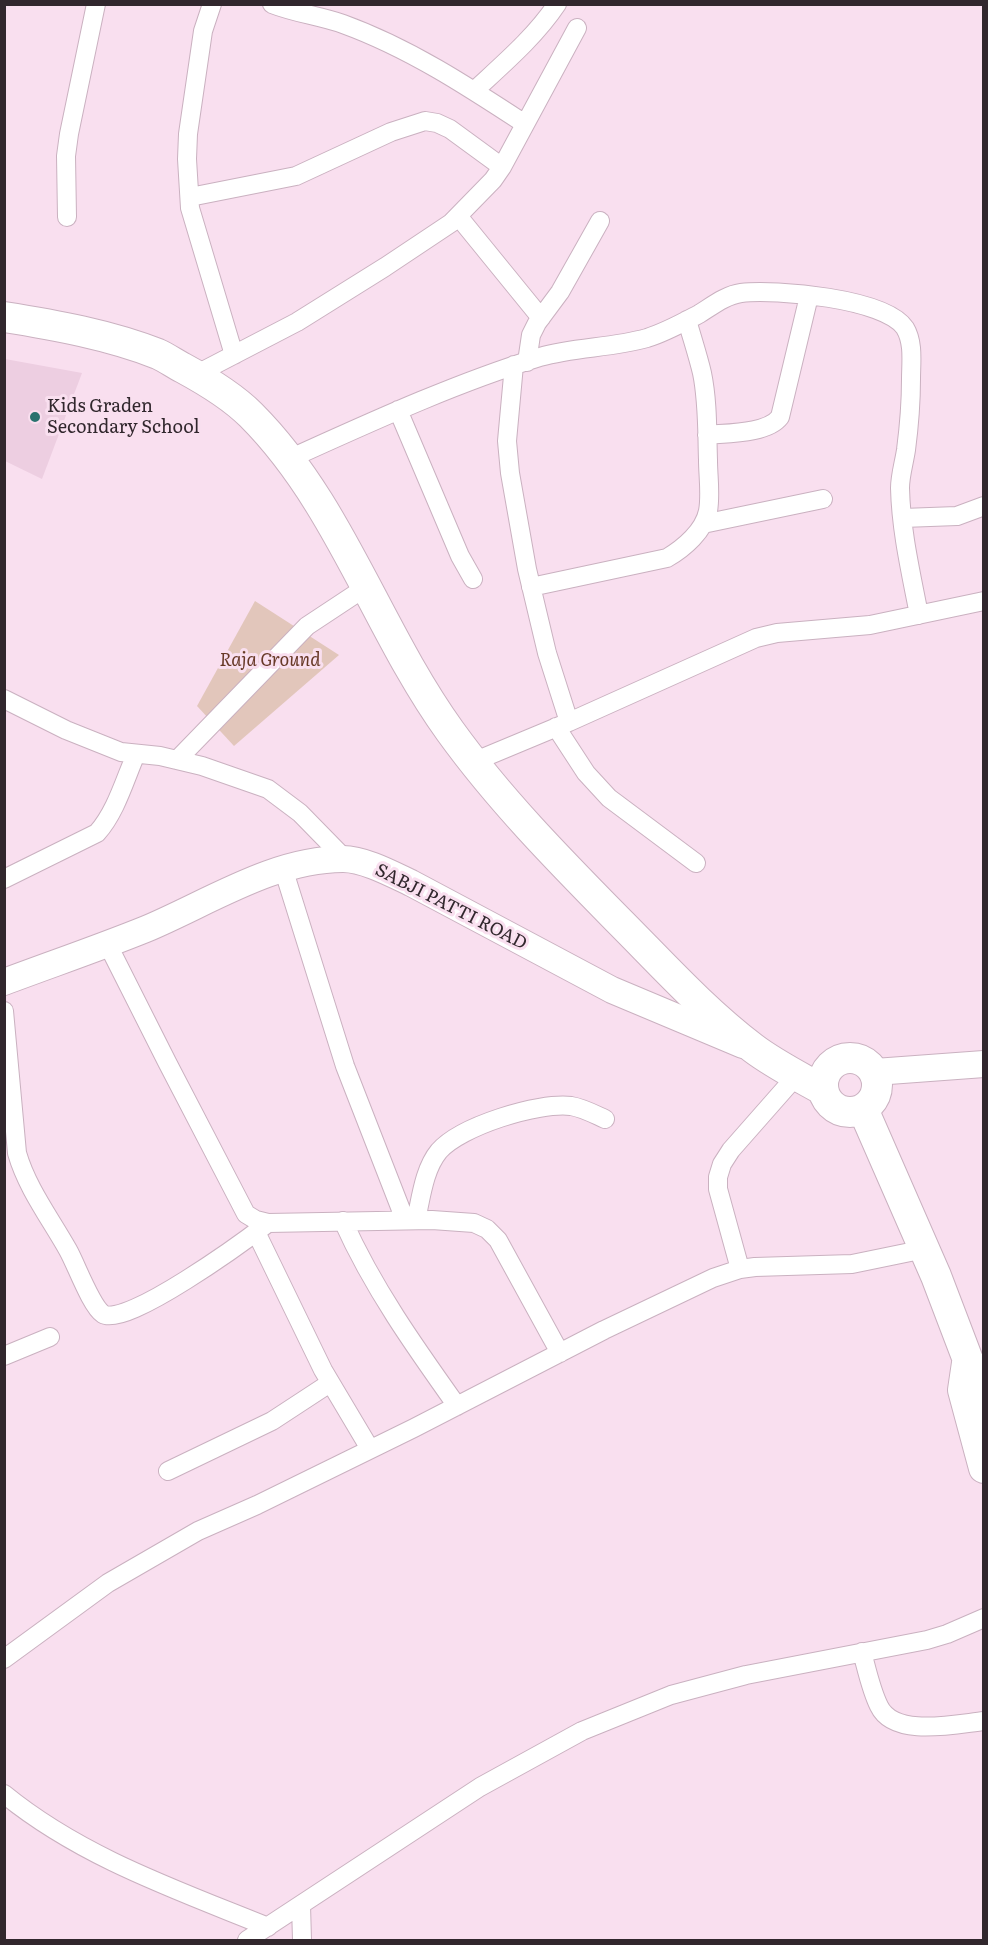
<!DOCTYPE html>
<html>
<head>
<meta charset="utf-8">
<style>
  body { margin:0 }
  #map { position:relative; width:988px; height:1945px; overflow:hidden; background:#f9dfef; font-family:Literata,serif }
  canvas { display:block }
  .frame { position:absolute; inset:0; border:6px solid #31272d; pointer-events:none }
</style>
</head>
<body>
<div id="map">
<canvas width="988" height="1945"></canvas>
<div class="frame"></div>
</div>
<script>
const c = document.querySelector('canvas').getContext('2d');
c.lineJoin = 'round';
function fill(path, color) { c.fillStyle = color; c.fill(path, 'evenodd'); }
function trace(path, color, width, dash) { c.strokeStyle = color; c.lineWidth = width; c.lineCap = dash ? 'butt' : 'round'; c.setLineDash(dash || []); c.stroke(path); }
function write(font, color, halo, rows, align = 'center') {
  c.font = font + ' Literata,serif'; c.lineWidth = 6; c.setLineDash([]); c.textBaseline = 'middle'; c.strokeStyle = halo; c.fillStyle = color; for (const [text, x, y, turn = 0] of rows) {
    c.save(); c.translate(x, y); c.rotate((+turn || 0) * Math.PI / 180); c.textAlign = isNaN(turn) ? turn : align; if (halo) c.strokeText(text, 0, 0); c.fillText(text, 0, 0); c.restore();
  }
}
fill(new Path2D(`
  M 5,359 L 82,373 L 42,479 L 5,461 Z`), '#edcee1');
fill(new Path2D(`
  M 255,601 L 339,655 L 234,746 L 197,706 Z`), '#e2c6bb');
const minor = new Path2D(`
  M 212,4 L 203,31 L 188,134 L 187,159 L 190,208 L 234,355
  M 272,4 C 295,13 320,16 343,24 C 409,48 467,86 525,124
  M 474,91 C 503,64 535,37 557,4
  M 190,197 L 296,176 L 391,132 L 425,121 L 437,123 L 450,129 L 502,167
  M 458,216 L 541,318
  M 67,217 L 66,156 L 69,134 L 96,4
  M 527,362 L 531,335 L 537,323 L 560,292 L 600,221
  M 514,365 L 507,441 L 510,473 L 527,569 L 547,653 L 569,722
  M 195,375 L 297,322 L 385,267 L 451,223 L 493,180 L 502,167 L 577,28
  M 398,410 L 460,556 L 473,579
  M 707,435 C 727,433 767,434 780,417 L 809,296
  M 289,459 C 371,422 453,384 540,357 C 574,347 612,348 647,338 C 666,332 682,323 699,314 C 712,306 726,295 741,293 C 775,289 885,298 905,328 C 914,343 911,363 911,379 C 911,403 909,427 906,450 C 904,463 900,476 900,488 C 901,531 911,573 919,615
  M 903,518 L 957,516 L 984,506
  M 703,524 L 823,499
  M 531,587 L 667,558 C 684,548 704,531 708,511 C 711,495 708,476 708,460 C 707,432 708,402 702,373 C 698,356 692,338 687,320
  M 4,699 L 66,730 L 121,752 L 160,756 L 202,766 L 268,789 L 300,813 L 345,859
  M 556,727 L 586,773 L 609,798 L 696,863
  M 177,760 L 307,626 L 366,587
  M 473,762 L 569,722 L 756,638 L 777,633 L 870,625 L 984,601
  M 283,868 L 345,1066 L 405,1220
  M 4,879 L 97,833 C 116,812 125,779 136,754
  M 107,943 L 167,1062 L 246,1214 L 256,1220 L 268,1223 L 432,1220 L 474,1223 L 487,1229 L 498,1240 L 560,1353
  M 4,1011 L 17,1153 C 27,1188 50,1218 68,1250 C 76,1264 91,1306 103,1314 C 126,1328 246,1240 268,1223
  M 416,1220 C 421,1198 424,1169 439,1151 C 461,1126 538,1102 571,1106 C 583,1108 594,1114 605,1119
  M 343,1221 C 373,1288 415,1347 457,1406
  M 256,1232 L 323,1370 L 370,1449
  M 740,1269 L 718,1189 L 718,1177 L 722,1164 L 731,1150 L 797,1075
  M 4,1356 L 50,1337
  M 168,1471 L 272,1421 L 330,1383
  M 862,1652 C 867,1670 871,1690 879,1706 C 894,1738 955,1724 984,1721
  M 4,1659 L 108,1583 L 198,1531 L 257,1505 L 414,1428 L 604,1330 L 713,1278 L 740,1269 L 755,1267 L 852,1264 L 925,1249
  M 4,1794 C 81,1857 177,1890 268,1927
  M 301,1905 L 302,1940
  M 247,1940 L 480,1787 L 582,1731 L 671,1695 L 746,1675 L 927,1640 L 947,1634 L 984,1618`);
const secondary = new Path2D(`
  M 4,982 C 52,964 99,948 146,929 C 208,903 274,859 343,859 C 364,859 392,874 411,883 L 612,990 L 743,1045
  M 875,1072 L 984,1064`);
const trunk = new Path2D(`
  M 4,317 C 55,325 110,335 158,354 C 167,358 175,364 183,368 C 207,381 232,396 251,415 C 340,504 377,630 450,731 C 499,799 558,859 617,919 C 661,963 703,1010 753,1048 C 774,1064 800,1077 823,1090
  M823 1085a27 27 0 1 1 54 0a27 27 0 1 1-54 0Z
  M 863,1109 L 936,1276 L 968,1360 L 984,1391
  M 967,1363 L 963,1390 L 984,1468`);
trace(minor, '#cab1c0', 20);
trace(secondary, '#cab1c0', 28);
trace(trunk, '#cab1c0', 32);
trace(minor, '#fff', 18);
trace(secondary, '#fff', 26);
trace(trunk, '#fff', 30);
for (const [x, y, r, color] of [
  [35,417,6,"#29726e"]
]) { const dot = new Path2D(); dot.arc(x, y, r, 0, 2 * Math.PI); c.fillStyle = color; c.fill(dot); trace(dot, '#f9dfef', 2); }
write('18px', '#31272d', '#f9dfef', [
  ["Kids Graden",47,407],
  ["Secondary School",47,428]
], 'left');
write('italic 18px', '#673927', '#f9dfef', [
  ["Raja Ground",270,661]
]);
write('18px', '#31272d', '#f9dfef', [
  ["SABJI PATTI ROAD",451,907,27]
]);
</script>
</body>
</html>
